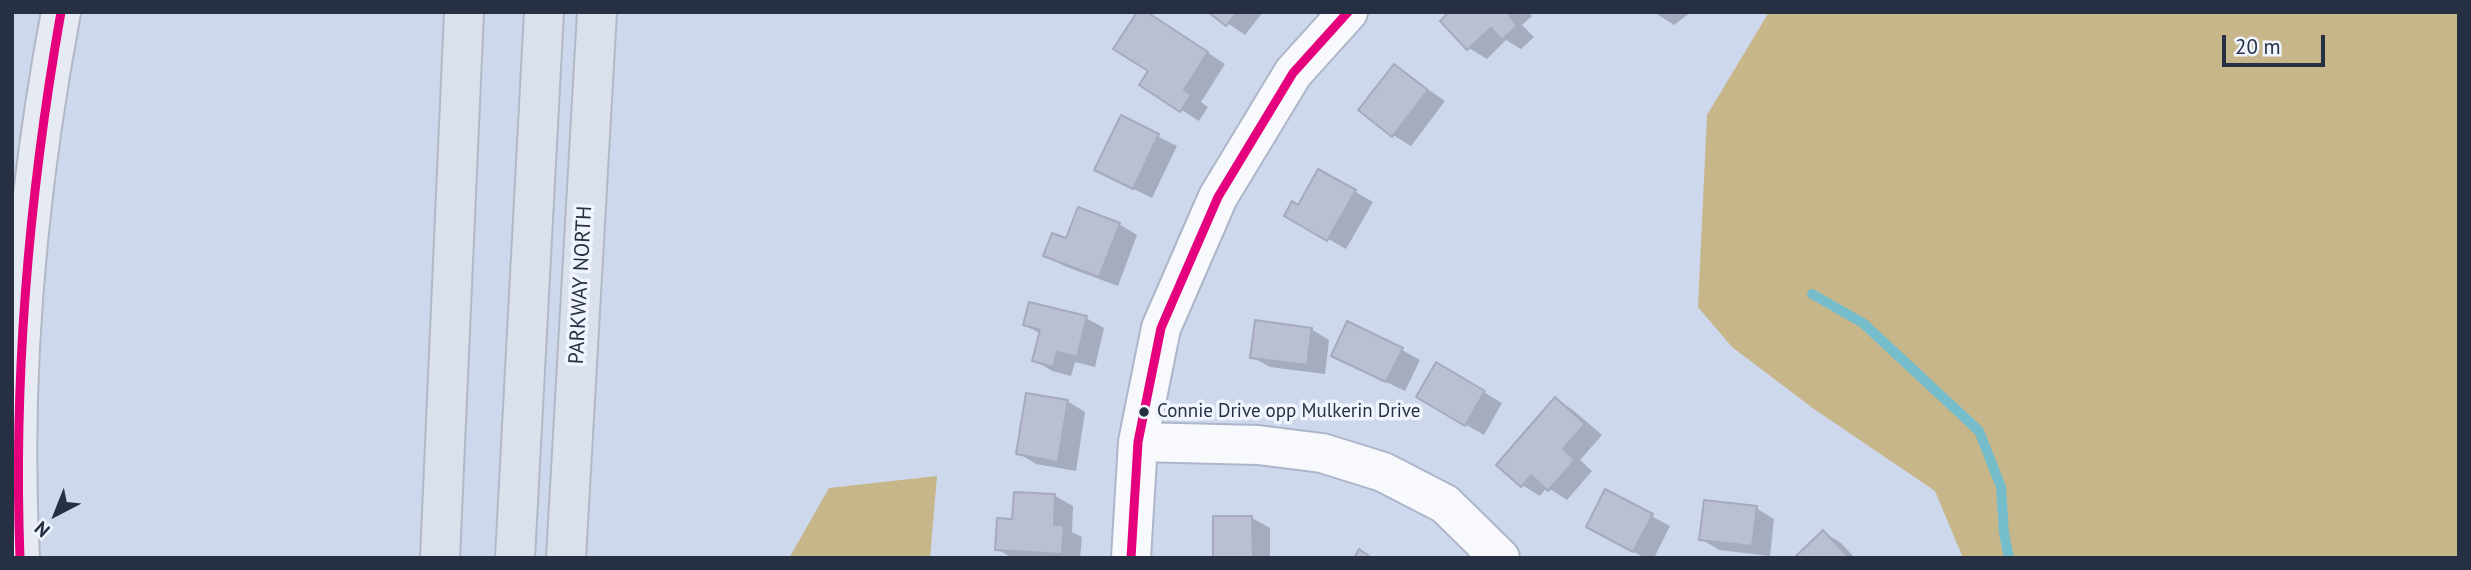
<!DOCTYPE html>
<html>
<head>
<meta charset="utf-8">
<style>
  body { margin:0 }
  #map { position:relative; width:2471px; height:570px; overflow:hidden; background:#cdd8ed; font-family:"PT Sans",sans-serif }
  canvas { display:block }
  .frame { position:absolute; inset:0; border:14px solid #273043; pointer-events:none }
  .north { position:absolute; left:21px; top:479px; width:70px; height:70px; -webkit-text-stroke:5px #eff4fe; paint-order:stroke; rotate:222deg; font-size:19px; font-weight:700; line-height:28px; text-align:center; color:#273043 }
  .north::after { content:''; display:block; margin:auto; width:24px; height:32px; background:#273043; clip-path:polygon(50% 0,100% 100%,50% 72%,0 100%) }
  .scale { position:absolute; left:2222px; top:35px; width:103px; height:32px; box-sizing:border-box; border:4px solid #273043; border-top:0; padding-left:9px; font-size:21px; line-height:24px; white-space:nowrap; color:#273043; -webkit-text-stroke:5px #eff4fe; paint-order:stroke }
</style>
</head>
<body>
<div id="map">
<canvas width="2471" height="570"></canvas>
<div class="frame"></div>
<div class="north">N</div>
<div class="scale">20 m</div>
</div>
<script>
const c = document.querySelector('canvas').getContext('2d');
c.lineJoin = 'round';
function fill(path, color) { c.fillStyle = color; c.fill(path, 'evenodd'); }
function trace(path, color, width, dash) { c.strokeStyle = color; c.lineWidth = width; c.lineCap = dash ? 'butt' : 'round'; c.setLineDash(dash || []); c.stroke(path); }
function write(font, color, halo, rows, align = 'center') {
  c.font = font + ' "PT Sans",sans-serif'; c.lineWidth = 7; c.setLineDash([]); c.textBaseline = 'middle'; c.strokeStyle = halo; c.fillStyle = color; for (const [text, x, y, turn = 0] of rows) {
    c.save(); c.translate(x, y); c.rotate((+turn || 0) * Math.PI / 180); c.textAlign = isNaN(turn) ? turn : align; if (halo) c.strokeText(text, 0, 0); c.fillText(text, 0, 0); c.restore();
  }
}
fill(new Path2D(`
  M 1769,12 L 2459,12 L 2459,558 L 1963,558 L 1935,491 L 1814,409 L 1732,347 L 1698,307 L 1707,115 Z
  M 937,476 L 930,558 L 789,558 L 829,488 Z`), '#c8b68b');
fill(new Path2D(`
  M 1211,12 L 1263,12 L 1245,35 Z
  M 1452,12 L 1529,12 L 1532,16 L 1522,25 L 1534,37 L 1521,49 L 1506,40 L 1487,59 L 1469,48 Z
  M 1654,12 L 1691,12 L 1674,25 Z
  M 1158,20 L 1225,64 L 1201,102 L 1208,107 L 1199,121 L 1141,84 L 1150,70 Z
  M 1394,66 L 1445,101 L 1411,146 L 1393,135 Z
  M 1121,118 L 1177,146 L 1152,198 L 1096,170 Z
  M 1319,171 L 1373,202 L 1346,249 L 1286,215 L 1298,207 Z
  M 1119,224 L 1137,235 L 1118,286 L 1064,266 L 1046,255 L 1067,240 Z
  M 1086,318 L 1104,328 L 1095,367 L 1075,362 L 1071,376 L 1052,371 L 1034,360 L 1041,334 L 1025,325 Z
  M 1311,329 L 1329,340 L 1325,374 L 1270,367 L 1252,357 Z
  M 1402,350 L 1420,360 L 1405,391 L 1351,365 Z
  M 1436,364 L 1502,403 L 1484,435 L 1418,397 Z
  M 1555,399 L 1573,410 L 1602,435 L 1580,460 L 1592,471 L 1567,500 L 1547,487 L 1540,496 L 1522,485 Z
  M 1067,401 L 1085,412 L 1076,471 L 1036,464 L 1018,453 Z
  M 1606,492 L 1670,526 L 1654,558 L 1645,558 L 1606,537 Z
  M 1055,496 L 1073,506 L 1072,532 L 1082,537 L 1080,558 L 1012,558 L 997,549 L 1014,521 Z
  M 1756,508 L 1774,519 L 1770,556 L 1719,550 L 1701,539 Z
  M 1252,518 L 1270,528 L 1270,558 L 1215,558 Z
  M 1823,532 L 1841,543 L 1855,558 L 1797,558 Z`), '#0003');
trace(new Path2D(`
  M 1812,294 L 1863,323 L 1979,431 L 2001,487 L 2004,533 L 2009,558`), '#76bdcb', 10);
const building = new Path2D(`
  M 1137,12 L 1147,12 L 1208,52 L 1184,90 L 1191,95 L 1180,112 L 1139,85 L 1148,71 L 1113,49 Z
  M 1208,12 L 1237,12 L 1226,26 Z
  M 1449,12 L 1507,12 L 1517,26 L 1502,40 L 1491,28 L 1467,50 L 1440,21 Z
  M 1394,64 L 1428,90 L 1392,137 L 1358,110 Z
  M 1121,115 L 1159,134 L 1133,189 L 1094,170 Z
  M 1318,169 L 1356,190 L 1327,241 L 1284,216 L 1292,201 L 1298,205 Z
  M 1078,207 L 1120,223 L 1099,277 L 1043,256 L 1052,233 L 1066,238 Z
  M 1029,302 L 1087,316 L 1077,357 L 1057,352 L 1053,367 L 1032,361 L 1040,330 L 1023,325 Z
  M 1255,320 L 1312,328 L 1307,365 L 1250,358 Z
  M 1347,321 L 1403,348 L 1386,382 L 1331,356 Z
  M 1436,362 L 1485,391 L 1465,426 L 1416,397 Z
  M 1026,393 L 1068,400 L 1058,462 L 1016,454 Z
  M 1555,397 L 1585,424 L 1563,449 L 1575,460 L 1548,491 L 1531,475 L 1521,487 L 1496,465 Z
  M 1605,489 L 1653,514 L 1633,552 L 1586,527 Z
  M 1014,492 L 1055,494 L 1054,525 L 1064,525 L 1062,554 L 995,550 L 997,518 L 1012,519 Z
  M 1704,500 L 1757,506 L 1752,546 L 1699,540 Z
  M 1213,516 L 1252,516 L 1253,558 L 1213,558 Z
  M 1823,530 L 1849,558 L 1794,558 Z
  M 1359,549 L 1372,558 L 1354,558 Z`);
fill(building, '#babfd1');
trace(building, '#a5aabd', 2);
const minor = new Path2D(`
  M 1138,442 L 1258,445 L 1322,453 L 1383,472 L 1445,504 L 1500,558
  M 1131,558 L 1138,442 L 1161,328 L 1218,197 L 1293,73 L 1348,12`);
const major = new Path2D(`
  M 20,558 C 10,373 27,193 61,12`);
const highway = new Path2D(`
  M 440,558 L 464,12
  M 515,558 L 544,12
  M 566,558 L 597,12`);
trace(minor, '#adb6c9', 42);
trace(major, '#b2b8c5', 42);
trace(highway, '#b2b8c5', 42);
trace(minor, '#f8f9fc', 38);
trace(major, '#e6ebf3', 38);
trace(highway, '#dbe1ec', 38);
trace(new Path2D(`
  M 20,558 C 13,373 29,194 61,12
  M 1131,558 L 1138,442 L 1161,328 L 1218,197 L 1293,73 L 1348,12`), '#e5007d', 9);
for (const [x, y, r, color] of [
  [1144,412,6,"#273043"]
]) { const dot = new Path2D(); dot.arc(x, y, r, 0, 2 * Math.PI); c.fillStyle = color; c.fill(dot); trace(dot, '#eff4fe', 2.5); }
write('19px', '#273043', '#eff4fe', [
  ["Connie Drive opp Mulkerin Drive",1157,412]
], 'left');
write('21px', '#273043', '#eff4fe', [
  ["PARKWAY NORTH",581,285,-87]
]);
</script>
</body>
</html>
